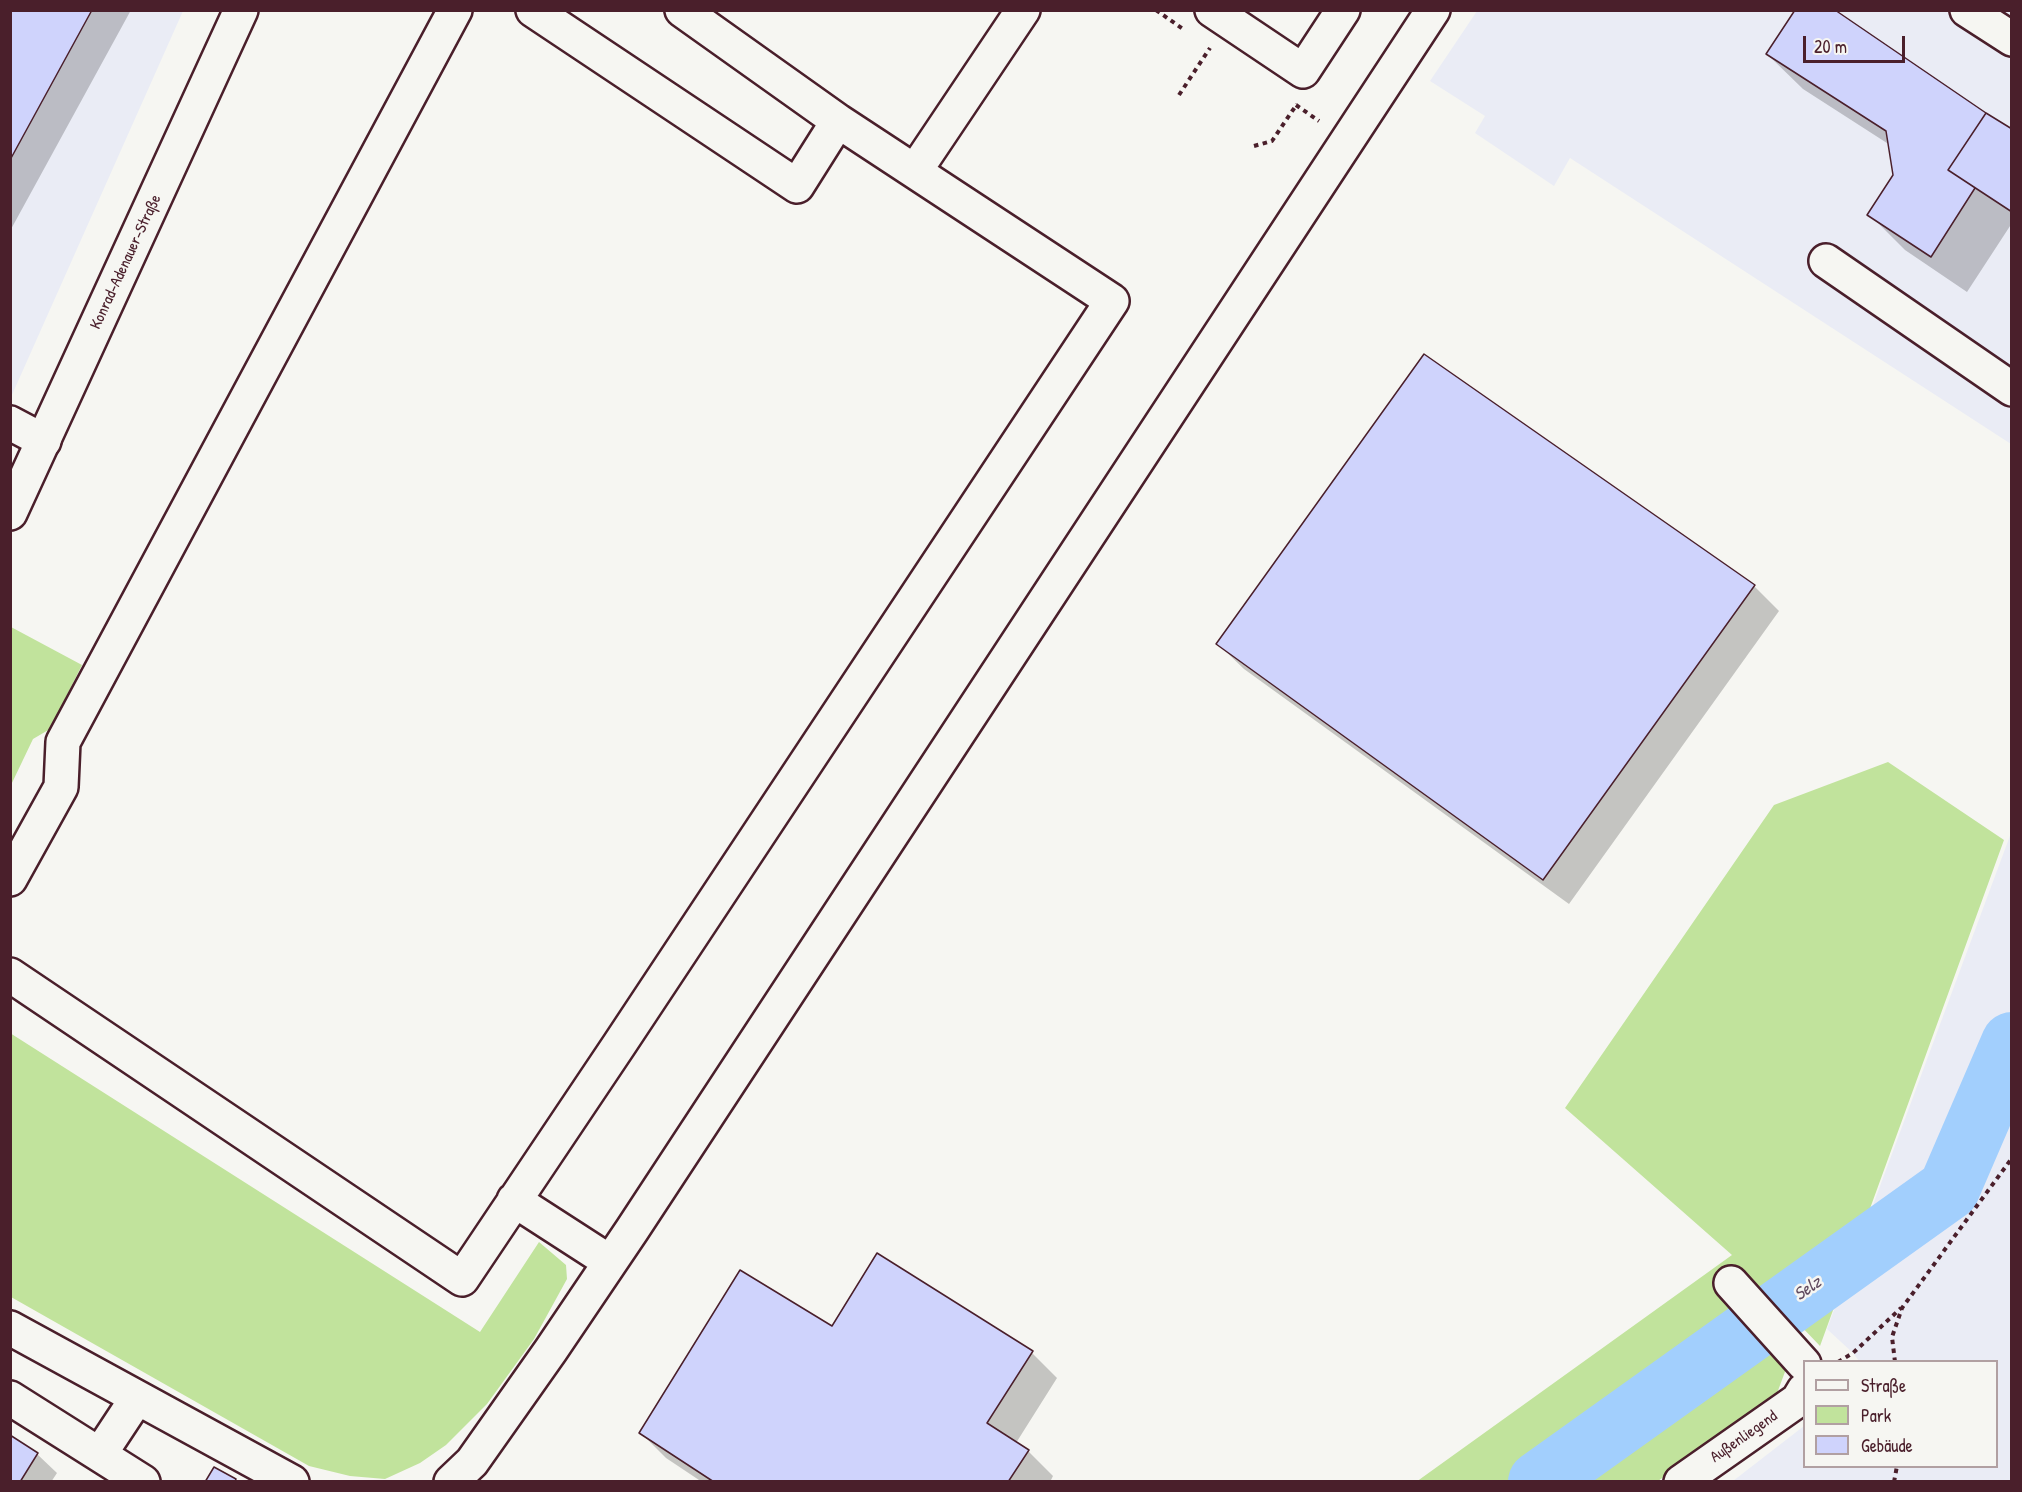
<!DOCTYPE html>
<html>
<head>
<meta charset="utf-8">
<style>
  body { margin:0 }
  #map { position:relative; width:2022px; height:1492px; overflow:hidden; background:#f6f6f2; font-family:"Patrick Hand",sans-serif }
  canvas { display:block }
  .frame { position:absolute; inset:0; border:12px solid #4a1f2b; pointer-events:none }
  .legend { position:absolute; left:1803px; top:1360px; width:195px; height:108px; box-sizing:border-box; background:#f6f6f2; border:2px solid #b1a0a2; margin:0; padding:8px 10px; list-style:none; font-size:18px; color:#4a1f2b }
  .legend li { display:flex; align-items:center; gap:12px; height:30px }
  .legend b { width:30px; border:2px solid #b1a0a2 }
  .scale { position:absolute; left:1803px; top:36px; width:102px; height:27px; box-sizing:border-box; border:3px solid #4a1f2b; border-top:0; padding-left:8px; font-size:18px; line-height:21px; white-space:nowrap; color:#4a1f2b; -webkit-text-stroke:4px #f6f6f2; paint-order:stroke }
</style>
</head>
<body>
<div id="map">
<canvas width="2022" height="1492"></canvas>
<div class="frame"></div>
<ul class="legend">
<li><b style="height:8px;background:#f6f6f2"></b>Straße</li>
<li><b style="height:16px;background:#c1e39c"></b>Park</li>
<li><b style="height:16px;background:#cfd3fc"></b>Gebäude</li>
</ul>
<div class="scale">20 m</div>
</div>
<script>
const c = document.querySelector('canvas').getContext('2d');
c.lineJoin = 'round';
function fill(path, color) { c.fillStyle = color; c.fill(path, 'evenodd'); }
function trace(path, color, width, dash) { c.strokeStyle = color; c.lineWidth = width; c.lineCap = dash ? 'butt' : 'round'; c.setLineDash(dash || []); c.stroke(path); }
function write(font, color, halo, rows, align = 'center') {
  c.font = font + ' "Patrick Hand",sans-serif'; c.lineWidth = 5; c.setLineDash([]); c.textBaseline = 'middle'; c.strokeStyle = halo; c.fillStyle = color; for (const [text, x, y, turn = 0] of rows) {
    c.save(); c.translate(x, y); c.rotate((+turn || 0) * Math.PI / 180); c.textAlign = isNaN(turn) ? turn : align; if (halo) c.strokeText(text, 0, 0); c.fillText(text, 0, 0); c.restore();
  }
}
fill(new Path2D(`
  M 11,11 L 183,11 L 11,397 Z
  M 1477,11 L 2011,11 L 2011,444 L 1570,158 L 1554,186 L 1475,133 L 1485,116 L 1430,81 Z
  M 2011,833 L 2011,1481 L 1733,1481 L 1804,1426 L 1804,1466 L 1996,1466 L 1996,1362 L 1859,1361 L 1853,1353 L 1827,1329 Z`), '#eaecf5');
fill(new Path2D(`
  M 11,627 L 82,665 L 50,729 L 33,739 L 11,785 Z
  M 1888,762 L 2004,840 L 1820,1346 L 1798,1323 L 1789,1361 L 1776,1396 L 1658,1481 L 1416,1482 L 1732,1255 L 1565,1108 L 1774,805 Z
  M 10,1033 L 480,1332 L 539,1242 L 566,1265 L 567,1279 L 534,1339 L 487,1404 L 446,1445 L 420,1463 L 385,1479 L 350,1476 L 309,1466 L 11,1297 Z`), '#c1e39c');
fill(new Path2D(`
  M 10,10 L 131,10 L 10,231 Z
  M 1767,54 L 2012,131 L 2012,223 L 1967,292 L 1905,250 L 1869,214 L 1894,175 L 1890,145 L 1803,89 Z
  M 1754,586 L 1779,611 L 1569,904 L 1244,669 L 1218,644 Z
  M 832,1328 L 1032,1353 L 1057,1378 L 1016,1443 L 1028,1451 L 1053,1476 L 1050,1482 L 702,1482 L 666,1458 L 641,1433 Z
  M 37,1454 L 57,1473 L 51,1482 L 10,1482 Z`), '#0003');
trace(new Path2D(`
  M 1539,1482 L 1949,1189 L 2012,1043`), '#a2cffd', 62);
const building = new Path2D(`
  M 10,10 L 92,10 L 10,160 Z
  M 1795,10 L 1835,10 L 1986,113 L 1948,170 L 1975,188 L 1931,257 L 1867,215 L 1893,175 L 1886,131 L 1766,54 Z
  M 1986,113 L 2012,129 L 2012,212 L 1948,170 Z
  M 1424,354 L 1755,585 L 1543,880 L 1216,644 Z
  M 877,1253 L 1033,1351 L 987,1423 L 1029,1450 L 1008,1482 L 714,1482 L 639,1433 L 740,1270 L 832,1326 Z
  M 10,1435 L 38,1453 L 20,1482 L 10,1482 Z
  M 214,1467 L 236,1479 L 235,1482 L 205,1482 Z`);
fill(building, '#cfd3fc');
trace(building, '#4a1f2b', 1.5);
const minor = new Path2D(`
  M 682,10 L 838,121
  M 1212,10 L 1303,71 L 1343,10
  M 1967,10 L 2012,39
  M 915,171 L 1023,10
  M 1826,261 L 2012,389
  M 10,423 L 44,441
  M 10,879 L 61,787 L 63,742 L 455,10
  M 10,975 L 462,1279 L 619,1045 L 1112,301 L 838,121 L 797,186 L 533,10
  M 514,1200 L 610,1262
  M 1731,1283 L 1804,1364
  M 10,1328 L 292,1482
  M 10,1398 L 143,1482
  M 100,1454 L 137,1398
  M 451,1482 L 472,1462 L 551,1350 L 632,1230 L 1433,10
  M 1681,1482 L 1798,1400 L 1804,1390`);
const major = new Path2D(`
  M 10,513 L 241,10`);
trace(minor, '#4a1f2b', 38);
trace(major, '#4a1f2b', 38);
trace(new Path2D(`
  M 1156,10 L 1183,29
  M 1179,95 L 1210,48
  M 1296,105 L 1319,121
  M 1254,146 L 1272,141 L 1297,104
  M 1838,1362 L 1853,1353 L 1901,1308
  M 1895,1362 L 1892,1337 L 1902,1308 L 2012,1158
  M 1894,1482 L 1897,1466`), '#4a1f2b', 4, [4.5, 4.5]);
trace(minor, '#f6f6f2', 33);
trace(major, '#f6f6f2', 33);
write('16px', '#4a1f2b', '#f6f6f2', [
  ["Konrad-Adenauer-Straße",126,262,-65],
  ["Außenliegend",1744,1437,-35]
]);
write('italic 18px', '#604b60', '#f6f6f2', [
  ["Selz",1808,1289,-35]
]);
</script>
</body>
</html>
